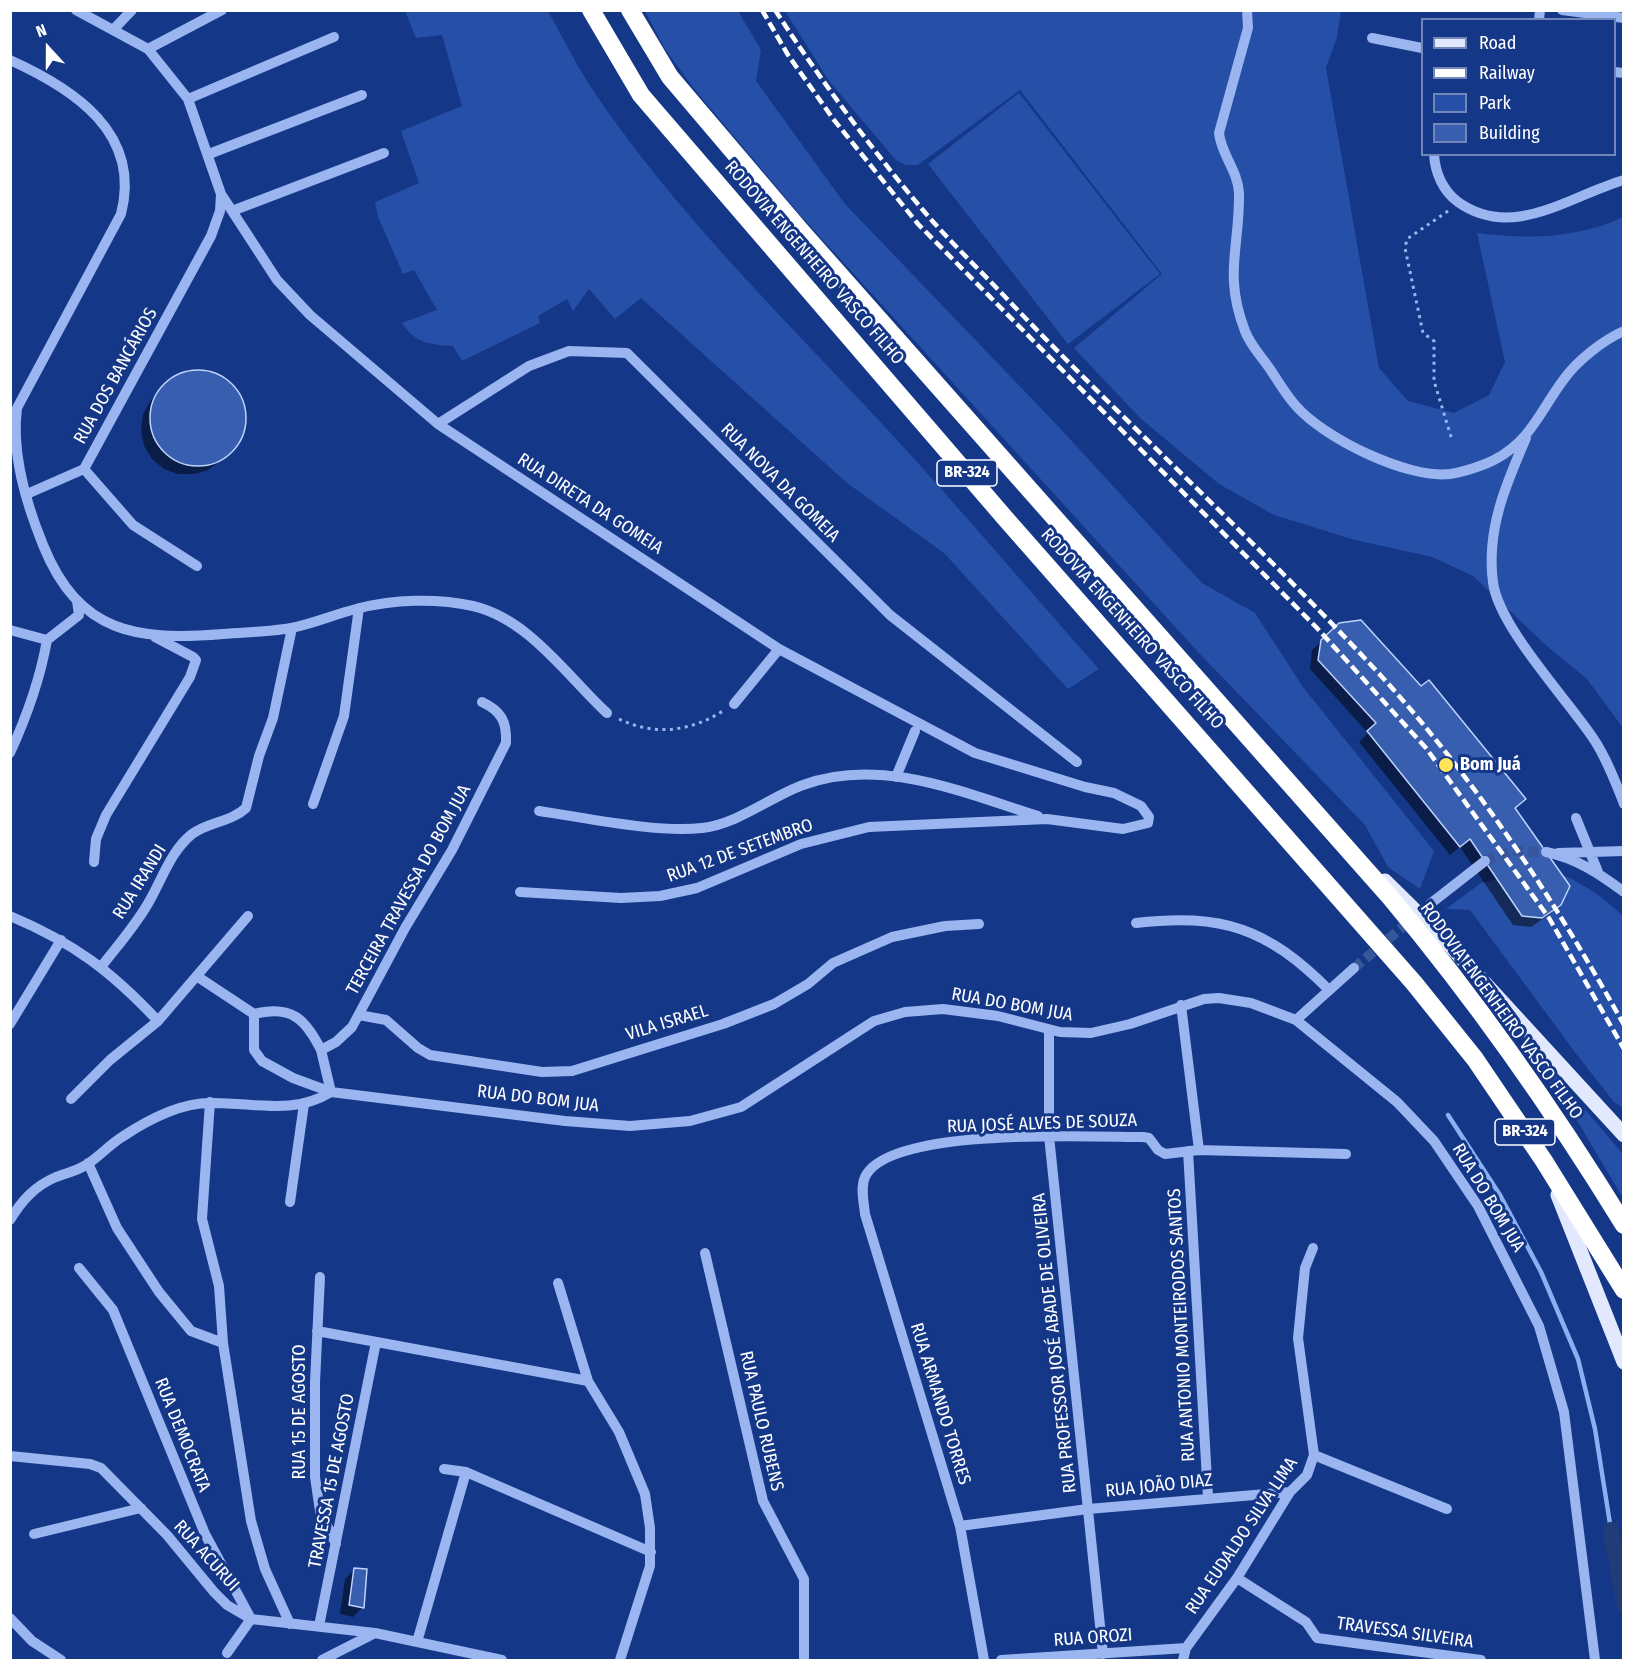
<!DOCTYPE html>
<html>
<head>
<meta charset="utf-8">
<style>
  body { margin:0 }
  #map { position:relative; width:1634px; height:1671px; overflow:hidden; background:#143788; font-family:"Fira Sans Condensed",sans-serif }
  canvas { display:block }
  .frame { position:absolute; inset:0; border:12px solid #fff; pointer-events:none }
  .legend { position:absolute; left:1421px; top:18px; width:195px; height:138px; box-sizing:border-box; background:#143788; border:2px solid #7287b8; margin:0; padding:8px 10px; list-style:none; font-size:18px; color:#fff }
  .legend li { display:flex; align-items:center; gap:12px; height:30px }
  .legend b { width:30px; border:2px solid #7287b8 }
  .north { position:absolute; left:18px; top:18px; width:60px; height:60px; -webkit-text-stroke:4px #143788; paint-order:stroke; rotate:339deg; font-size:16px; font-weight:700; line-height:24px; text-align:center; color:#fff }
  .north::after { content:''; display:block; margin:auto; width:21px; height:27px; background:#fff; clip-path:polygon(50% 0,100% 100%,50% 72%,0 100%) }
</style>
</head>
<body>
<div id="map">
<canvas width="1634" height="1671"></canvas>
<div class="frame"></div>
<ul class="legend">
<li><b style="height:8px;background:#e2e9ff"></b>Road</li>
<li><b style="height:8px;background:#fff"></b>Railway</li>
<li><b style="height:16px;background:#264fa7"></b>Park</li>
<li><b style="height:16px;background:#385eb0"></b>Building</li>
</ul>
<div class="north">N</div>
</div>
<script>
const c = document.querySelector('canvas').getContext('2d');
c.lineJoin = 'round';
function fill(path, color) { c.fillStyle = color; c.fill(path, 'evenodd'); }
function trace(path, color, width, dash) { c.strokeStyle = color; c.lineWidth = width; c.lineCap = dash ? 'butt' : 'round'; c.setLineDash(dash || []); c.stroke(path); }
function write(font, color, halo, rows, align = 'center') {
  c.font = font + ' "Fira Sans Condensed",sans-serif'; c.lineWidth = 6; c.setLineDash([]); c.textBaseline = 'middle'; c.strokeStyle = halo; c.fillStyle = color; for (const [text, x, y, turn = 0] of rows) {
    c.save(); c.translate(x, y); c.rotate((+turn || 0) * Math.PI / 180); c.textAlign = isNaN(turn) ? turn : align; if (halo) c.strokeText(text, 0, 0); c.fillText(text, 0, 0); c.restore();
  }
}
fill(new Path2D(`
  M 405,11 L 548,11 C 562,36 575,62 590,86 C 675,213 783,317 886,428 C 959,507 1028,589 1099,669 L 1068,689 L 944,553 L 847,483 L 641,298 L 615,319 L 589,289 L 573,311 L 567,299 L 538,316 L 540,323 L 462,361 L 453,346 C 430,345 415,343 402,323 L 437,310 L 414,270 L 403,274 L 378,217 L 375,202 L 419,183 L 401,131 L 462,106 L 442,35 L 416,38 Z
  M 645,11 L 738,11 L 761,50 L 756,81 L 845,204 L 1057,425 L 1202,583 L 1255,613 L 1303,687 L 1434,851 L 1420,889 L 1388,867 L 1365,825 L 1198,652 L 801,216 L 695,90 L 665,49 Z
  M 785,11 L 1341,11 L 1337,37 L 1326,68 L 1379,368 L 1408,401 L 1454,413 L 1489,395 L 1505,362 L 1477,233 C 1527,239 1577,239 1623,217 L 1623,728 L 1587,679 L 1548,647 L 1473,576 L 1432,557 L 1355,540 L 1274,515 L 1219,484 L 1140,418 L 1074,348 L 1162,274 L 1020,90 L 918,165 L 906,165 L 896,160 L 829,81 Z
  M 1019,93 L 1160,274 L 1068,344 L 928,164 Z
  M 1544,867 C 1576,879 1599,893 1623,916 L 1623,1108 L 1614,1102 L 1577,1055 L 1470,910 L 1446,909 L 1481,883 Z
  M 1527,1050 L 1534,1050 L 1623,1154 L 1623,1198 L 1579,1124 Z`), '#264fa7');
fill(new Path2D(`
  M 202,372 L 217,375 L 230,383 L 239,395 L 244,410 L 244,425 L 239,439 L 220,461 L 208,470 L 194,474 L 178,474 L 164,469 L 152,459 L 144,446 L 141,430 L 143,414 L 151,400 L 172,379 L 187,373 Z
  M 1322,641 L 1513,809 L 1560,904 L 1550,914 L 1531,927 L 1513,925 L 1460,847 L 1450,855 L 1359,742 L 1368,733 L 1310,669 L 1312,650 Z
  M 354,1570 L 365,1571 L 362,1608 L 353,1617 L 340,1614 L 345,1579 Z`), '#0007');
trace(new Path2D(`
  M 1448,1115 L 1500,1195 L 1541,1272 L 1578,1359 L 1595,1429 L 1611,1530`), '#8caef2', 4.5);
trace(new Path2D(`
  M 1611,1530 L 1624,1604`), '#223c78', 16);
const building = new Path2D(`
  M150 418a48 48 0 1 1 96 0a48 48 0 1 1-96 0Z
  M 1361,620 L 1421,686 L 1429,680 L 1526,799 L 1515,808 L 1570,886 L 1561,905 L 1542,918 L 1522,916 L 1470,839 L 1460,847 L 1367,731 L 1376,723 L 1318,660 L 1321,640 L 1339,623 Z
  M 354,1568 L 367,1569 L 364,1608 L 349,1605 Z`);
fill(building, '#385eb0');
trace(building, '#c0d3fb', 1.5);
trace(new Path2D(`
  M 1485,861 L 1512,851 L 1546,852
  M 1354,968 L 1430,904`), '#37559a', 10, [10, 5]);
trace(new Path2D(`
  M 1448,211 L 1407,239 L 1405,248 L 1423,333 L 1434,341 L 1434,381 L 1452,440
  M 619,719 C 655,736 689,732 723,711`), '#9ab5ef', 3, [3, 4.5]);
trace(new Path2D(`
  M 76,10 L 148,49 L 188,99 L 221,194 L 277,280 L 310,315 L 438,424 L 779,649 L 975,753 L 1085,787 L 1114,793 L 1141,806 L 1149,817 L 1148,823 L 1123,829 L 1047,819 L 869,827 L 801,844 L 697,888 L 660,896 L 621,898 L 520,892
  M 1247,10 L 1248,28 L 1219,133 C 1221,154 1238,171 1239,193 C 1240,247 1223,274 1245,331 C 1250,345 1262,357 1270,369 C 1278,381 1286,395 1296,406 C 1324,438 1407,479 1450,474 C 1463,472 1482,466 1494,460 C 1531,441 1540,411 1564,379 C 1577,361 1603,340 1624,331
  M 1562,10 L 1624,18
  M 1539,20 L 1540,10
  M 113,30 L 132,10
  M 1372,38 L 1422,48
  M 148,49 L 222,10
  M 10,60 C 74,89 142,133 121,214 L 17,408 C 11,454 26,503 43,545 C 79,634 137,641 223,634 C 246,632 269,632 291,628 C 313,624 335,614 356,609 C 393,599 437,598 473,606 C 529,619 567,676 607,713
  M 1614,72 L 1624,73
  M 188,99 L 334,37
  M 209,154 L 362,95
  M 1434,154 C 1435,173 1443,191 1458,202 C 1513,241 1569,196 1624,180
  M 232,211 L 384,153
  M 438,424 L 529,366 L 569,351 L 627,353 L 890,615 L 1077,762
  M 1526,438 C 1506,484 1486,530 1493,582 C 1498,626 1567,699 1593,738 C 1606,757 1616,783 1624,804
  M 27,494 L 84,469
  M 197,566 L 133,525 L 84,469 L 211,236 L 220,211 L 221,194
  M 10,630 L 47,640 L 79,615 L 77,601
  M 734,704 L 779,649
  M 10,753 C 27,716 40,680 47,640
  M 896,777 L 915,731
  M 313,804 L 344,716 L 359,608
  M 539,811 C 587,818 656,833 702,828 C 738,824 770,797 803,785 C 880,756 964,793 1038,816
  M 1576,818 L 1598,872
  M 1546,852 C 1576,858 1600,874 1624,892
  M 1558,853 L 1624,851
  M 94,862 L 96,839 L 106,815 L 190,677 L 196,660 L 193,657 L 155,637
  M 1430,904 L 1485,861
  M 10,916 C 74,943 111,971 158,1021
  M 1136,923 C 1222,913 1267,928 1329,990
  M 101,967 C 118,945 137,924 150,900 C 163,877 171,851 192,834 C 208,822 231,822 246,808 L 259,756 L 273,718 L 292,628
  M 198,977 L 254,1014 L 254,1050 L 262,1061 L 293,1078 L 331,1092 L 565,1121 L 630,1126 L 690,1121 L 741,1107 L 874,1021 L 905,1012 L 943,1009 L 998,1016 L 1060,1032 L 1091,1033 L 1130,1024 L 1204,999 L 1219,998 L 1251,1003 L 1296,1020 L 1397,1102 L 1434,1141 L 1478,1206 L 1539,1326 L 1564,1412 L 1595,1660
  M 1181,1005 L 1199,1150
  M 254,1014 C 291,1005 305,1018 321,1050
  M 359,1015 L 386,1020 L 418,1048 L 430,1055 L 542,1072 L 572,1071 L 723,1024 L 774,1004 L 808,984 L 833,963 L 892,937 L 945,926 L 979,924
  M 1296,1020 L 1354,968
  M 10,1024 L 61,940
  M 1049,1030 L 1049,1136 L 1103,1654
  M 331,1092 L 321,1050 L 336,1042 L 352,1027 L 405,928 L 452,850 L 506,743 C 507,721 501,711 482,702
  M 71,1099 L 110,1060 L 158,1021 L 248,916
  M 210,1102 L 202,1219 L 219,1286 L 223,1343 L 251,1521 L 265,1569 L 290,1624
  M 1188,1151 L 1208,1497
  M 88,1163 L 117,1228 L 159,1292 L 191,1331 L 223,1343
  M 290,1202 L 304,1104
  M 10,1220 C 22,1200 35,1186 56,1177 C 66,1173 77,1171 86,1165 C 99,1157 109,1145 122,1137 C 146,1121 180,1103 210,1103 C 253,1102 292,1116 331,1092
  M 705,1253 L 763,1501 L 804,1579 L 804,1660
  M 79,1268 L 113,1310 L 205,1534 L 251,1619 L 227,1653
  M 320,1277 L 315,1382 L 315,1477 L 320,1511 L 336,1544
  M 558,1283 L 588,1381 L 619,1432 L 645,1494 L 650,1528 L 650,1566 L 620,1660
  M 317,1331 L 588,1381
  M 1314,1455 L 1447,1509
  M 10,1456 L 90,1464 L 101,1468 L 167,1535 L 214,1592 L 227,1605 L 251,1619 L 375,1633 L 502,1660
  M 444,1469 L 466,1472 L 651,1552
  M 960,1526 L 1088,1509 L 1290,1492
  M 34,1534 L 141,1508
  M 1237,1578 L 1306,1622 L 1317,1638 L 1481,1660
  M 10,1618 L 32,1641 L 61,1660
  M 319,1626 L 376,1342
  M 417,1642 L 466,1472
  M 322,1660 L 375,1633
  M 984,1660 L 960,1526 L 865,1214 C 864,1203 860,1188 865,1177 C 889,1126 1092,1137 1143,1137 L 1149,1138 L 1158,1150 L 1165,1154 L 1199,1150 L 1346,1154
  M 1001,1660 L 1186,1648
  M 1183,1660 L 1186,1648 L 1237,1578 L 1290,1492 L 1307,1475 L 1314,1455 L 1298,1338 L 1305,1268 L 1313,1248`), '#9ab5ef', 10);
trace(new Path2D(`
  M 1385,881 L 1447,942 L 1624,1135
  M 1558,1195 L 1624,1362`), '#e2e9ff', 15);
trace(new Path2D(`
  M 591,10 L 641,95 L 1005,518 L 1414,983 L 1475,1059 L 1544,1161 L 1624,1290
  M 630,10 L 670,77 L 800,230 L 1390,897 C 1476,1000 1554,1111 1624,1225`), '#fff', 18);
trace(new Path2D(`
  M 762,10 L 788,55 L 834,120 L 918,224 L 1316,627 L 1426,748 L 1549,918 L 1624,1049
  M 775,10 C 820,79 869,146 922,209 C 949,241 980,270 1009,301 C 1127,425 1255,540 1371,665 C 1471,772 1553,897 1624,1025`), '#fff', 4.5, [10, 4.5]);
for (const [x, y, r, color] of [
  [1446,765,8,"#ffe558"]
]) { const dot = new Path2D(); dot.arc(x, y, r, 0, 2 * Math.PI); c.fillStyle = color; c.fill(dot); trace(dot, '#143788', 2); }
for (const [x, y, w] of [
  [967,473,60],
  [1525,1132,60]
]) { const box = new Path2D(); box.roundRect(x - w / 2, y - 13, w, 26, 4.5); c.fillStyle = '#143788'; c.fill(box); trace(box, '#fff', 1.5); }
write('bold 16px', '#fff', null, [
  ["BR-324",967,473],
  ["BR-324",1525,1132]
]);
write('18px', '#fff', '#143788', [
  ["RODOVIA ENGENHEIRO VASCO FILHO",814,263,49],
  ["RUA DOS BANCÁRIOS",116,376,-61],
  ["RUA NOVA DA GOMEIA",780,483,45],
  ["RUA DIRETA DA GOMEIA",590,504,33],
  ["RODOVIA ENGENHEIRO VASCO FILHO",1132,629,48],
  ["RUA 12 DE SETEMBRO",740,851,-20],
  ["RUA IRANDI",140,882,-58],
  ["TERCEIRA TRAVESSA DO BOM JUA",409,890,-61],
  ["RUA DO BOM JUA",1012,1005,10],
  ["RODOVIA ENGENHEIRO VASCO FILHO",1501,1011,54],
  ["VILA ISRAEL",667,1023,-17],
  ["RUA DO BOM JUA",538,1099,7],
  ["RUA JOSÉ ALVES DE SOUZA",1042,1124,-2],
  ["RUA DO BOM JUA",1488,1198,59],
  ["RUA ANTONIO MONTEIRODOS SANTOS",1182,1325,-93],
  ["RUA PROFESSOR JOSÉ ABADE DE OLIVEIRA",1055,1343,-96],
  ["RUA ARMANDO TORRES",940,1404,73],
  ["RUA 15 DE AGOSTO",300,1412,-90],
  ["RUA PAULO RUBENS",761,1421,77],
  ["RUA DEMOCRATA",182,1435,68],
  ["TRAVESSA 15 DE AGOSTO",332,1481,-79],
  ["RUA JOÃO DIAZ",1159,1486,-6],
  ["RUA EUDALDO SILVA LIMA",1242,1536,-56],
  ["RUA ACURUI",206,1556,48],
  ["TRAVESSA SILVEIRA",1405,1633,8],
  ["RUA OROZI",1093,1638,-4]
]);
write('bold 18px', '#fff', '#143788', [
  ["Bom Juá",1460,765]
], 'left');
</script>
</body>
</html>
